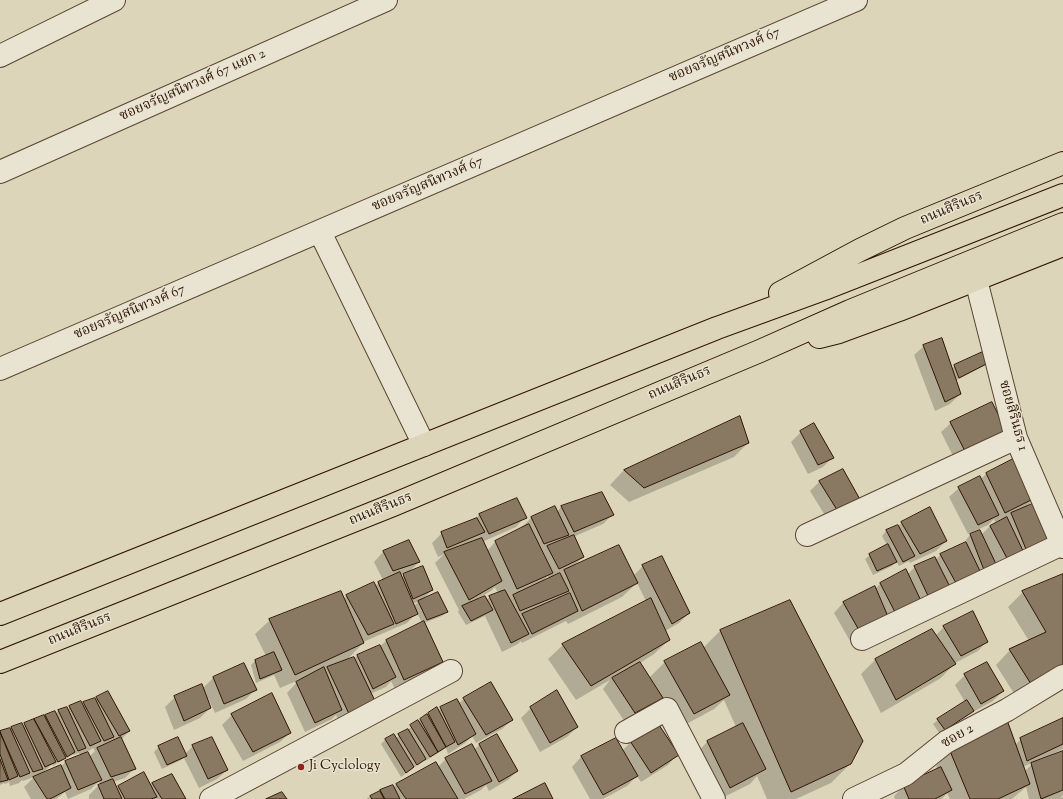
<!DOCTYPE html>
<html>
<head>
<meta charset="utf-8">
<style>
  body { margin:0 }
  canvas { display:block; background:#ddd5ba }
</style>
</head>
<body>
<canvas width="1063" height="799"></canvas>
<script>
const c = document.querySelector('canvas').getContext('2d');
c.lineJoin = 'round';
function fill(path, color) { c.fillStyle = color; c.fill(path, 'evenodd'); }
function trace(path, color, width, dash) { c.strokeStyle = color; c.lineWidth = width; c.lineCap = dash ? 'butt' : 'round'; c.setLineDash(dash || []); c.stroke(path); }
function write(font, color, halo, rows, align = 'center') {
  c.font = font + ' "Sorts Mill Goudy","Noto Serif Thai",serif'; c.lineWidth = 3; c.setLineDash([]); c.textBaseline = 'middle'; c.strokeStyle = halo; c.fillStyle = color; for (const [text, x, y, turn = 0] of rows) {
    c.save(); c.translate(x, y); c.rotate((+turn || 0) * Math.PI / 180); c.textAlign = isNaN(turn) ? turn : align; if (halo) c.strokeText(text, 0, 0); c.fillText(text, 0, 0); c.restore();
  }
}
fill(new Path2D(`
  M 924,346 L 951,369 L 955,366 L 991,361 L 986,365 L 955,381 L 960,394 L 950,404 L 935,411 L 914,355 Z
  M 739,418 L 748,443 L 734,457 L 629,502 L 610,485 L 624,470 Z
  M 951,423 L 1007,434 L 956,462 L 941,432 Z
  M 801,432 L 833,457 L 823,467 L 808,474 L 791,442 Z
  M 987,473 L 1036,497 L 1025,508 L 1054,542 L 850,641 L 834,613 L 843,603 L 874,587 L 875,589 L 881,583 L 907,575 L 915,567 L 936,560 L 940,555 L 967,543 L 966,540 L 970,535 L 981,535 L 990,526 L 1003,520 L 1002,519 L 995,522 L 994,519 L 988,525 L 968,534 L 949,497 L 959,488 L 981,479 Z
  M 820,481 L 860,503 L 829,522 L 810,491 Z
  M 601,493 L 612,515 L 603,524 L 573,537 L 583,557 L 574,566 L 633,576 L 643,566 L 661,557 L 689,613 L 679,623 L 665,631 L 669,640 L 654,654 L 640,663 L 649,678 L 665,662 L 703,648 L 721,630 L 851,763 L 831,783 L 796,799 L 767,799 L 757,776 L 750,784 L 720,799 L 693,757 L 707,742 L 736,727 L 724,700 L 714,709 L 679,728 L 662,697 L 652,707 L 625,722 L 603,689 L 610,680 L 576,700 L 548,659 L 563,645 L 646,601 L 637,583 L 622,597 L 568,624 L 566,621 L 522,643 L 521,641 L 518,644 L 502,652 L 485,616 L 466,625 L 458,612 L 459,610 L 435,563 L 444,554 L 438,557 L 432,543 L 442,533 L 474,520 L 480,514 L 525,517 L 516,527 L 482,542 L 487,551 L 496,541 L 523,528 L 522,527 L 532,517 L 557,512 L 561,507 ZM 548,576 L 549,579 L 542,582 ZM 495,587 L 498,593 L 490,597 L 486,600 L 479,600 L 478,598 L 491,591 Z
  M 902,523 L 946,541 L 936,551 L 910,563 L 909,561 L 899,566 L 896,561 L 892,566 L 873,575 L 865,559 L 870,555 L 887,545 L 882,536 L 886,531 L 898,526 Z
  M 408,542 L 419,562 L 407,574 L 432,590 L 422,600 L 447,612 L 442,616 L 424,623 L 442,662 L 433,671 L 395,689 L 391,681 L 386,687 L 370,694 L 340,725 L 336,715 L 332,719 L 305,732 L 287,693 L 299,680 L 280,688 L 274,675 L 256,683 L 251,665 L 255,661 L 266,656 L 255,634 L 270,620 L 343,599 L 347,596 L 375,586 L 383,580 L 374,562 L 383,552 ZM 407,572 L 401,578 L 400,574 ZM 419,601 L 414,606 L 413,604 ZM 417,613 L 422,623 L 386,641 L 380,646 L 357,656 L 354,659 L 346,661 L 363,643 L 363,642 L 407,623 Z
  M 1063,575 L 1063,672 L 1017,698 L 996,665 L 1010,650 L 1029,641 L 1008,607 L 1023,592 Z
  M 944,627 L 987,641 L 978,651 L 955,663 L 941,678 L 881,713 L 861,674 L 875,660 L 932,630 L 936,635 Z
  M 244,664 L 256,689 L 246,699 L 215,713 L 208,698 L 206,698 L 210,708 L 200,718 L 174,730 L 165,707 L 175,697 L 203,688 L 213,678 Z
  M 965,675 L 1003,691 L 993,701 L 971,713 L 940,734 L 933,724 L 938,720 L 965,702 L 955,685 Z
  M 108,692 L 129,731 L 121,740 L 135,768 L 125,778 L 113,782 L 116,789 L 119,786 L 150,786 L 152,783 L 185,799 L 89,799 L 89,795 L 98,786 L 101,785 L 99,781 L 91,789 L 68,799 L 65,792 L 56,799 L 31,799 L 24,787 L 34,777 L 23,781 L 22,780 L 19,783 L 10,786 L 9,782 L 5,784 L 4,783 L 0,785 L 0,732 L 22,726 L 43,716 L 44,717 L 46,716 L 55,714 L 58,711 L 67,709 L 67,710 L 70,707 L 82,705 L 95,700 ZM 93,748 L 95,751 L 89,757 L 87,752 ZM 79,753 L 81,756 L 65,762 L 61,767 L 42,774 L 52,764 L 53,766 L 72,754 L 73,755 Z
  M 464,699 L 512,720 L 502,729 L 476,743 L 472,736 L 465,743 L 448,754 L 446,748 L 425,761 L 424,760 L 401,777 L 381,744 L 385,740 L 393,736 L 395,739 L 429,714 L 438,711 L 441,708 L 458,704 Z
  M 531,708 L 577,727 L 567,737 L 540,752 L 521,718 Z
  M 232,715 L 290,733 L 280,742 L 243,761 L 222,725 Z
  M 1063,719 L 1063,748 L 1061,750 L 1037,761 L 1037,762 L 1063,754 L 1063,795 L 1060,798 L 1063,797 L 1063,799 L 1029,799 L 1026,787 L 1012,799 L 950,799 L 947,793 L 942,799 L 895,799 L 894,796 L 904,786 L 938,770 L 936,766 L 950,752 L 1015,745 L 1021,739 ZM 1034,762 L 1024,772 L 1023,767 Z
  M 616,739 L 622,751 L 631,742 L 677,755 L 668,765 L 641,782 L 637,776 L 627,786 L 603,799 L 590,799 L 572,767 L 581,757 Z
  M 479,745 L 517,771 L 508,780 L 489,791 L 486,785 L 481,790 L 464,799 L 366,799 L 381,791 L 393,788 L 397,784 L 438,767 L 446,759 L 474,750 Z
  M 193,746 L 227,770 L 217,779 L 199,788 L 184,758 L 181,760 L 162,769 L 154,752 L 159,747 L 185,754 Z`), '#0003');
const building = new Path2D(`
  M 942,338 L 961,394 L 945,402 L 923,345 Z
  M 987,350 L 992,361 L 959,378 L 954,365 Z
  M 992,402 L 1008,434 L 966,453 L 950,422 Z
  M 740,416 L 749,443 L 644,488 L 624,470 Z
  M 814,423 L 834,458 L 818,465 L 800,431 Z
  M 1017,457 L 1037,497 L 1005,513 L 986,473 Z
  M 843,469 L 862,503 L 839,513 L 819,481 Z
  M 980,476 L 999,515 L 978,525 L 958,487 Z
  M 602,492 L 614,515 L 574,532 L 561,506 Z
  M 517,498 L 527,518 L 489,534 L 479,514 Z
  M 1037,502 L 1055,542 L 1028,554 L 1011,513 Z
  M 555,506 L 569,535 L 544,544 L 531,517 Z
  M 930,507 L 947,541 L 920,554 L 901,522 Z
  M 1007,517 L 1025,555 L 1009,562 L 990,526 Z
  M 477,518 L 485,532 L 447,548 L 441,532 Z
  M 529,524 L 553,573 L 517,589 L 495,541 Z
  M 898,525 L 915,556 L 903,562 L 886,530 Z
  M 980,530 L 996,564 L 984,570 L 970,534 Z
  M 574,535 L 584,557 L 559,569 L 547,546 Z
  M 482,538 L 502,581 L 469,600 L 444,552 Z
  M 409,540 L 420,562 L 393,571 L 383,551 Z
  M 966,542 L 980,571 L 956,583 L 940,554 Z
  M 888,544 L 897,562 L 877,571 L 869,554 Z
  M 619,545 L 638,583 L 582,611 L 564,570 Z
  M 662,556 L 690,613 L 672,624 L 642,565 Z
  M 935,557 L 951,589 L 929,598 L 914,566 Z
  M 423,566 L 433,590 L 413,599 L 403,574 Z
  M 906,569 L 922,603 L 896,614 L 880,583 Z
  M 400,572 L 418,614 L 396,624 L 378,582 Z
  M 560,573 L 569,591 L 520,611 L 513,595 Z
  M 1063,574 L 1063,666 L 1031,684 L 1009,649 L 1046,632 L 1022,591 Z
  M 374,582 L 394,624 L 368,635 L 346,595 Z
  M 875,586 L 889,619 L 860,632 L 843,602 Z
  M 505,590 L 529,634 L 511,643 L 489,596 Z
  M 341,591 L 364,643 L 295,675 L 269,619 Z
  M 438,592 L 448,612 L 427,620 L 418,601 Z
  M 570,593 L 578,611 L 532,634 L 522,614 Z
  M 485,596 L 493,610 L 471,621 L 462,606 Z
  M 651,598 L 670,640 L 591,686 L 562,644 Z
  M 790,600 L 863,741 L 851,764 L 791,792 L 720,630 Z
  M 973,611 L 988,642 L 961,656 L 943,626 Z
  M 424,621 L 443,662 L 404,680 L 386,640 Z
  M 932,629 L 956,664 L 896,700 L 875,659 Z
  M 701,642 L 730,695 L 694,714 L 664,661 Z
  M 380,645 L 396,677 L 373,689 L 357,655 Z
  M 274,652 L 282,670 L 260,679 L 255,660 Z
  M 354,657 L 376,703 L 350,716 L 327,667 Z
  M 640,662 L 663,698 L 635,713 L 612,678 Z
  M 987,662 L 1004,691 L 981,704 L 964,674 Z
  M 244,663 L 257,690 L 224,704 L 213,677 Z
  M 324,667 L 342,710 L 315,723 L 296,682 Z
  M 491,682 L 513,720 L 486,735 L 463,698 Z
  M 202,684 L 211,708 L 184,721 L 174,696 Z
  M 557,690 L 578,727 L 550,743 L 530,707 Z
  M 108,691 L 130,731 L 119,736 L 96,697 Z
  M 272,693 L 291,733 L 253,752 L 231,714 Z
  M 95,698 L 114,737 L 104,741 L 83,702 Z
  M 457,699 L 476,734 L 458,745 L 440,707 Z
  M 967,700 L 974,711 L 945,730 L 937,719 Z
  M 81,701 L 101,741 L 90,746 L 69,706 Z
  M 67,707 L 86,748 L 78,751 L 58,710 Z
  M 437,707 L 455,742 L 446,747 L 428,713 Z
  M 55,711 L 75,752 L 67,757 L 45,715 Z
  M 427,714 L 446,747 L 438,752 L 420,719 Z
  M 44,715 L 66,758 L 58,762 L 34,719 Z
  M 1063,718 L 1063,744 L 1027,761 L 1020,738 Z
  M 34,719 L 56,762 L 45,767 L 24,723 Z
  M 418,720 L 438,752 L 430,757 L 410,725 Z
  M 1007,720 L 1030,784 L 998,799 L 970,799 L 950,751 Z
  M 22,723 L 43,769 L 33,772 L 11,727 Z
  M 743,723 L 766,769 L 730,788 L 707,741 Z
  M 659,725 L 679,755 L 651,773 L 630,741 Z
  M 10,728 L 30,773 L 20,777 L 0,732 L 0,731 Z
  M 408,729 L 426,759 L 417,765 L 398,734 Z
  M 0,732 L 18,776 L 9,780 L 0,754 Z
  M 394,734 L 414,767 L 406,773 L 385,739 Z
  M 497,734 L 518,771 L 499,782 L 479,744 Z
  M 121,737 L 136,769 L 111,777 L 97,748 Z
  M 178,737 L 187,756 L 167,765 L 158,746 Z
  M 212,737 L 228,770 L 208,779 L 192,745 Z
  M 616,738 L 638,776 L 603,795 L 581,756 Z
  M 472,744 L 492,781 L 465,794 L 445,758 Z
  M 1063,751 L 1063,790 L 1041,799 L 1031,763 Z
  M 88,752 L 102,780 L 78,790 L 65,761 Z
  M 0,759 L 8,780 L 0,782 Z
  M 436,762 L 458,799 L 406,799 L 396,784 Z
  M 61,765 L 71,788 L 50,799 L 47,799 L 33,777 Z
  M 941,767 L 952,790 L 935,799 L 909,799 L 903,785 Z
  M 144,772 L 157,797 L 151,799 L 125,799 L 118,786 Z
  M 172,774 L 186,799 L 162,799 L 152,783 Z
  M 113,779 L 122,799 L 104,799 L 98,785 Z
  M 545,783 L 553,799 L 513,799 Z
  M 393,785 L 400,799 L 385,799 L 380,790 Z
  M 380,791 L 384,799 L 372,799 L 370,796 Z
  M 282,792 L 287,799 L 266,799 Z`);
fill(building, '#897962');
trace(building, '#2f1603', 1);
const street = new Path2D(`
  M 0,56 L 114,0
  M 0,172 L 386,0
  M 320,232 L 424,445
  M 976,280 L 1016,438 L 1063,547
  M 0,369 L 856,0
  M 807,535 L 1016,438
  M 862,639 L 1062,544
  M 626,732 L 667,709 L 714,799
  M 211,799 L 451,671
  M 854,799 L 906,774 L 946,742 L 1007,710 L 1063,676`);
const primary = new Path2D(`
  M 780,293 L 860,250 L 905,228 L 1063,163
  M 819,337 L 839,332 L 899,310 L 1063,245
  M 0,614 L 717,328 L 824,289 L 1063,195
  M 0,662 L 393,505 L 760,351 L 850,311 L 1063,224`);
trace(street, '#5a4631', 24);
trace(primary, '#2f1603', 24);
trace(street, '#e9e4d2', 22);
trace(primary, '#ddd5ba', 22);
for (const [x, y, r, color] of [
  [301,767,4,"#8f2418"]
]) { const dot = new Path2D(); dot.arc(x, y, r, 0, 2 * Math.PI); c.fillStyle = color; c.fill(dot); trace(dot, '#e9e4d2', 1.5); }
write('14px', '#2f1603', '#e9e4d2', [
  ["ซอยจรัญสนิทวงศ์ 67",725,56,-23],
  ["ซอยจรัญสนิทวงศ์ 67 แยก 2",193,86,-24],
  ["ซอยจรัญสนิทวงศ์ 67",428,185,-23],
  ["ถนนสิรินธร",952,209,-23],
  ["ซอยจรัญสนิทวงศ์ 67",130,313,-23],
  ["ถนนสิรินธร",680,384,-23],
  ["ซอยสิรินธร 1",1012,416,74],
  ["ถนนสิรินธร",381,510,-22],
  ["ถนนสิรินธร",80,630,-22],
  ["ซอย 2",958,737,-30]
]);
write('14px', '#2f1603', '#e9e4d2', [
  ["Ji Cyclology",309,767]
], 'left');
</script>
</body>
</html>
